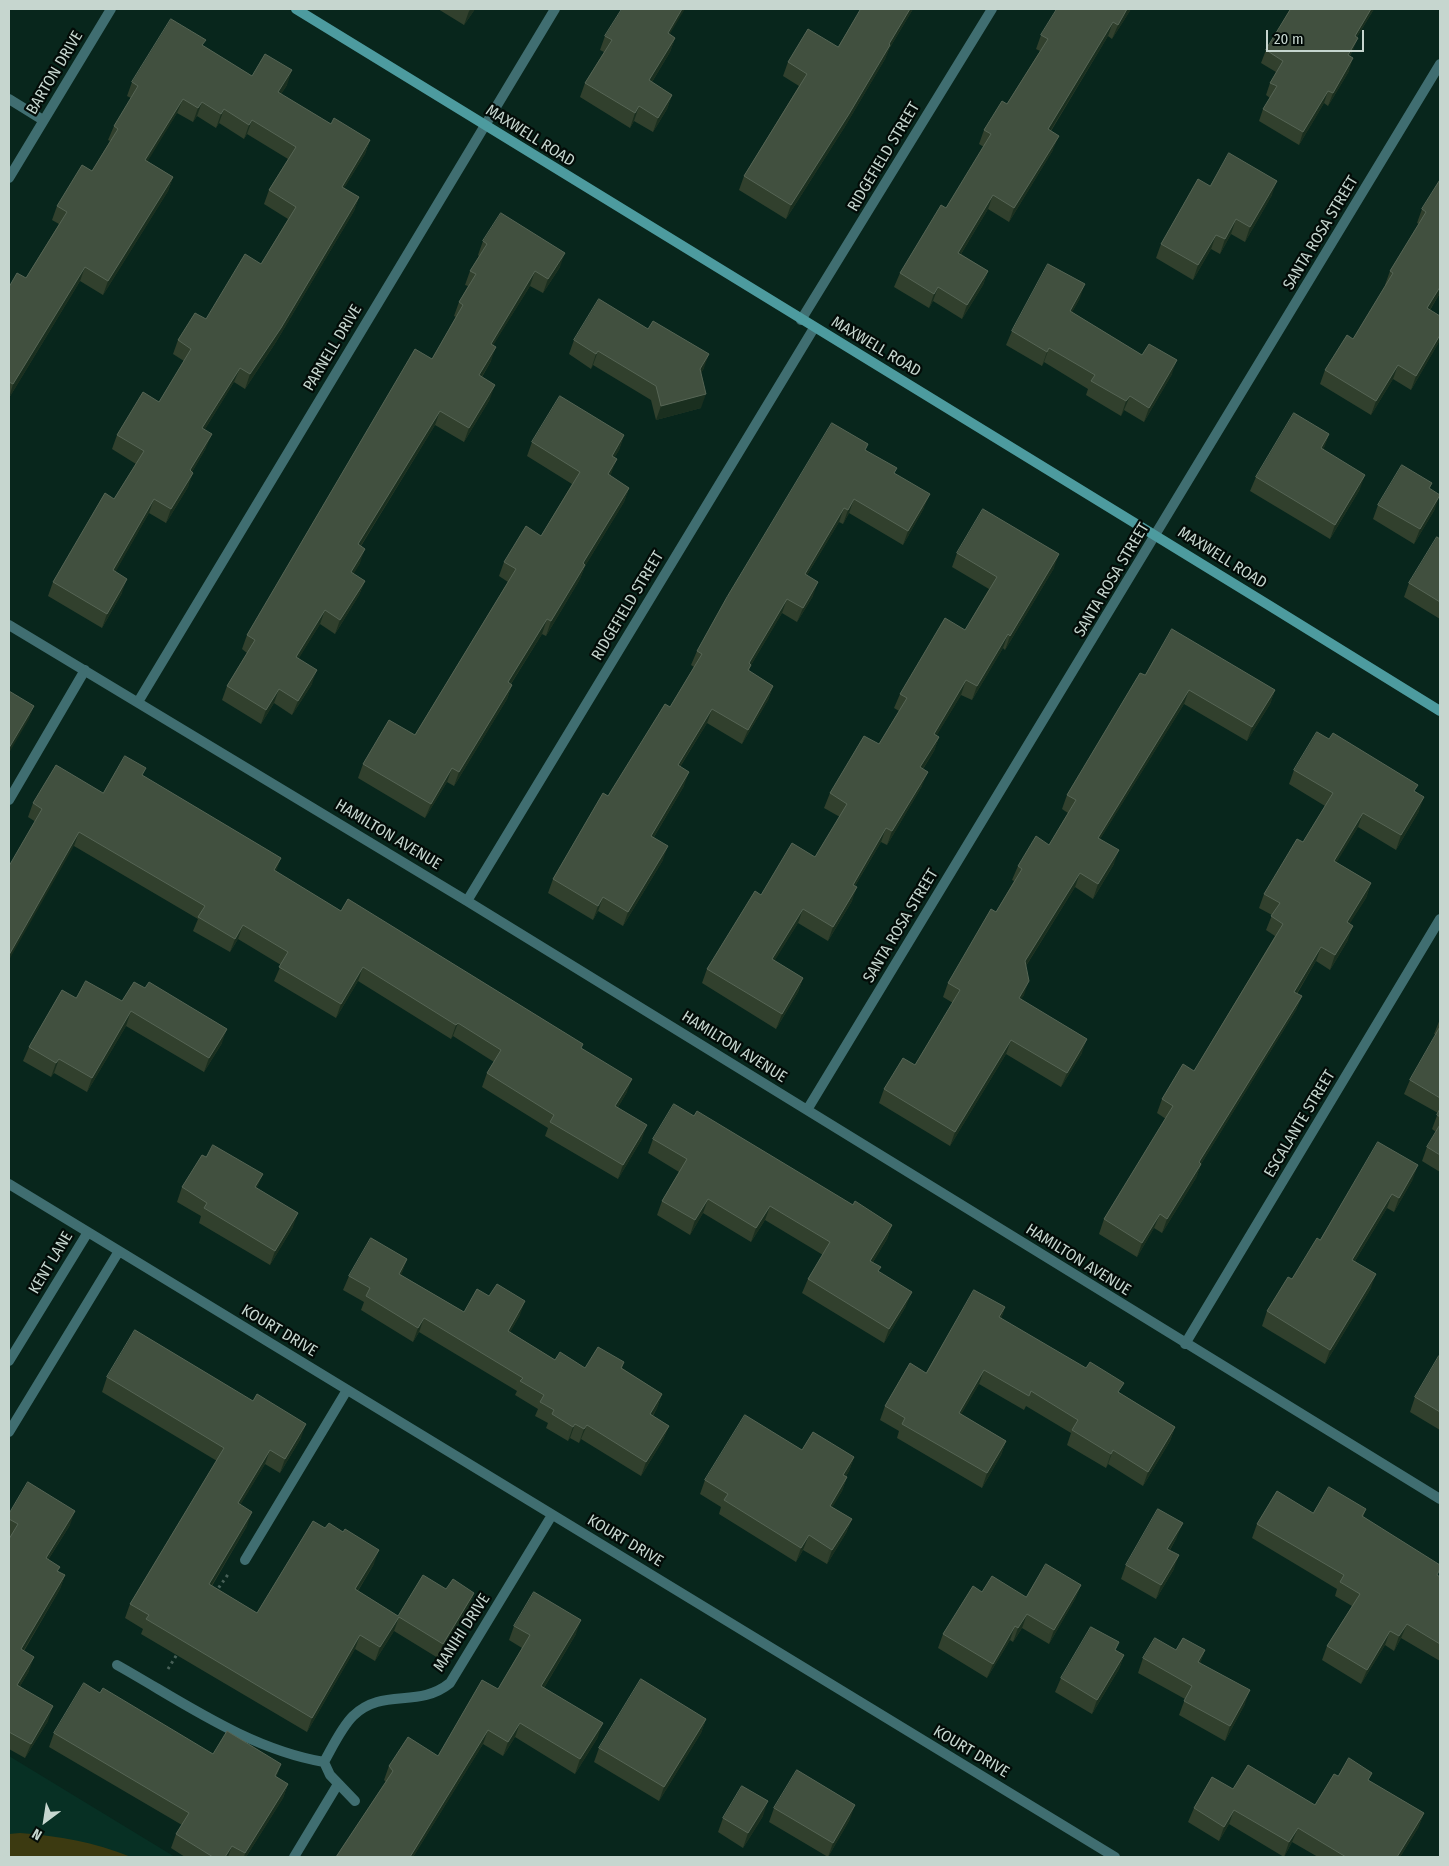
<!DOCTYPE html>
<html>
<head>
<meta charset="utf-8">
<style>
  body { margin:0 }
  #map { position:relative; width:1449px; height:1866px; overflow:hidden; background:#08261c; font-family:"Fira Sans Condensed",sans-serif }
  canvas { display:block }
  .frame { position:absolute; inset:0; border:10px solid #c6d6cf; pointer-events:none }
  .north { position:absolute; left:20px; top:1796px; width:50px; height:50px; -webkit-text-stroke:4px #030c08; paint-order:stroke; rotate:211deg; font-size:14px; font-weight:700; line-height:20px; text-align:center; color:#c6d6cf }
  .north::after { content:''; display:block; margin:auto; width:18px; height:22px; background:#c6d6cf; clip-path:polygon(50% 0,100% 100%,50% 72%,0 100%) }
  .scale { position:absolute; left:1266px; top:30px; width:98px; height:22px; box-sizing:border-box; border:2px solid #c6d6cf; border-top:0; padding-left:6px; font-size:15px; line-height:18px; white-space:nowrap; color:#c6d6cf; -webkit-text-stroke:4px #030c08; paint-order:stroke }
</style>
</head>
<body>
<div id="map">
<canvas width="1449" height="1866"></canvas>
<div class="frame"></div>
<div class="north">N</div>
<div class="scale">20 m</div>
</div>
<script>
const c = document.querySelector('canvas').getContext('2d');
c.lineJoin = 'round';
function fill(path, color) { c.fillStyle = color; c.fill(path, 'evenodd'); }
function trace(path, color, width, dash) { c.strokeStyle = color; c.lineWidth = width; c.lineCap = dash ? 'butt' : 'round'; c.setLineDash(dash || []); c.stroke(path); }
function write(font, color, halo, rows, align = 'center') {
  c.font = font + ' "Fira Sans Condensed",sans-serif'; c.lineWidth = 4.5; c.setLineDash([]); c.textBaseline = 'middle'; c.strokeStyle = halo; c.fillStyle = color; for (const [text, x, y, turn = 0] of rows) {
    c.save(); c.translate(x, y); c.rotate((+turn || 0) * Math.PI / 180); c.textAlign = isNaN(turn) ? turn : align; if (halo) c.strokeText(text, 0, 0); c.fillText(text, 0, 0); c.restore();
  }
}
fill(new Path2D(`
  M 9,1756 L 175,1857 L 9,1857 Z`), '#073024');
fill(new Path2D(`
  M 20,1833 C 60,1836 93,1842 131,1857 L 9,1857 L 9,1834 Z`), '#3c3a11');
trace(new Path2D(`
  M 215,1593 L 229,1573
  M 168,1669 L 179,1651`), '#476057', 3, [2.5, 4]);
trace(new Path2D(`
  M 9,99 L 43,120`), '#406e71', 10);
trace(new Path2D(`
  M 9,178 L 111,9
  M 801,320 L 992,9
  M 9,625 L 467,901 L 1440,1499
  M 138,702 L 555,9
  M 9,800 L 85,670
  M 467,901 L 814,328
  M 807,1110 L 1440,64
  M 9,1184 L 1115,1857
  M 1185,1344 L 1440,919
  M 9,1361 L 88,1232
  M 9,1432 L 119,1251
  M 245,1560 L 347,1390
  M 117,1665 C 183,1702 248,1749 324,1762
  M 355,1801 L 330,1775 L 324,1762 C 332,1748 341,1728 353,1716 C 383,1687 418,1709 450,1683 L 552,1515
  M 294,1857 L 338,1784`), '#406e71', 10);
trace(new Path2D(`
  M 296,9 C 677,244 1060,475 1440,711`), '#4d9b9f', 10);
fill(new Path2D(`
  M 438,9 L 475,9 L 464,25 Z
  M 861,9 L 913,9 L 889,49 L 885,59 L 844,128 L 786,219 L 739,190 L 744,176 L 799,86 L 783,76 L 788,62 L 838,47 Z
  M 1057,9 L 1131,9 L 1112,39 L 1108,36 L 1051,131 L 1053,150 L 1009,222 L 988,209 L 961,254 L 988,271 L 983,285 L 962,319 L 933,301 L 929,308 L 894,287 L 900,273 L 946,208 L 984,147 L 979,144 L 984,130 L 1007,104 L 1040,51 L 1036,49 L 1041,35 Z
  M 1290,9 L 1374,9 L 1357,37 L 1353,50 L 1350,56 L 1349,71 L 1328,106 L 1324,103 L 1299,145 L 1259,121 L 1263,109 L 1270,98 L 1266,95 L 1270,83 L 1276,72 L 1261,63 L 1266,50 Z
  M 670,34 L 675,38 L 670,52 L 652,82 L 672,95 L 667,109 L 653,132 L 634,121 L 630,128 L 580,97 L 585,83 L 604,52 L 600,50 L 605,36 Z
  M 203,46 L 252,76 L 287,85 L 281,94 L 331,124 L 370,140 L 365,154 L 344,188 L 359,197 L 354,211 L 276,342 L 245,389 L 234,382 L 205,429 L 206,448 L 192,472 L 188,487 L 166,523 L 149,513 L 115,572 L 122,593 L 102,628 L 48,596 L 53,582 L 114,499 L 136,464 L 112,449 L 117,435 L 159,402 L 184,361 L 173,354 L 178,340 L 206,319 L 261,264 L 288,219 L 264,204 L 269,190 L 288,159 L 247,134 L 244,139 L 219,123 L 216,128 L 197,116 L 193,122 L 177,113 L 147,161 L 173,177 L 168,191 L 103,295 L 80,281 L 9,398 L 9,287 L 26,278 L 59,224 L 52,220 L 57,206 L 92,171 L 110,141 L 108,140 L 114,126 L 131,98 L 127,96 L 132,82 Z
  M 1440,180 L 1440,293 L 1430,310 L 1440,316 L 1440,340 L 1411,390 L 1393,379 L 1371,415 L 1320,384 L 1325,370 L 1353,339 L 1386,285 L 1385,285 L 1390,271 L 1419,224 L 1417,223 L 1422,209 Z
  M 1210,186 L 1272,195 L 1245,242 L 1231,234 L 1220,254 L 1211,249 L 1193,280 L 1156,258 L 1161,244 Z
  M 483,241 L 560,267 L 543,293 L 530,286 L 493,345 L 491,361 L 482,377 L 490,399 L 464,442 L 435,425 L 361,546 L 360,563 L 353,574 L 365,581 L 359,595 L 335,634 L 320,624 L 298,659 L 312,684 L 292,715 L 274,703 L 261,724 L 222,700 L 227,686 L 247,653 L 242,649 L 247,635 L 432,359 L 456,317 L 454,316 L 459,302 L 468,286 L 465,285 L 470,271 L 479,256 L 478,255 Z
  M 1080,298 L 1072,312 L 1172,374 L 1144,422 L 1124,410 L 1121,416 L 1086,395 L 1088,389 L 1044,362 L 1042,366 L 1006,345 L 1012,331 Z
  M 574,340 L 704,368 L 701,373 L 701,408 L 656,420 L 651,400 L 593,365 L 591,369 L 569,354 Z
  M 1329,434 L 1323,450 L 1360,489 L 1330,539 L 1250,491 L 1256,477 Z
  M 624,435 L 619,450 L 614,458 L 611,474 L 610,476 L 629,488 L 624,502 L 585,566 L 580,579 L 546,636 L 542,634 L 511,684 L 512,685 L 507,699 L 454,786 L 447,782 L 425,818 L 358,778 L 363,764 L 415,735 L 508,582 L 499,576 L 504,562 L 541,536 L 572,484 L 527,456 L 532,442 Z
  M 866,450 L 895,474 L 924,508 L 903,545 L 849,513 L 843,524 L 839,522 L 807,575 L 813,596 L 797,622 L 782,613 L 751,665 L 749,671 L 773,686 L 768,700 L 742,744 L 707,723 L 680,767 L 684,786 L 654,837 L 663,860 L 623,926 L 598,911 L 593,920 L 548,893 L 553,879 L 608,796 L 670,707 L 694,667 L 691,665 L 697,651 Z
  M 1432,483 L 1430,488 L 1435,509 L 1414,544 L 1373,519 L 1378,505 Z
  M 1440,539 L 1440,619 L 1404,597 L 1409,583 Z
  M 957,553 L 1054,568 L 1005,650 L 1003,648 L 972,700 L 961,695 L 936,736 L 939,737 L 934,751 L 923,769 L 922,786 L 887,845 L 881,842 L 855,886 L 852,901 L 828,941 L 798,923 L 774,961 L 803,978 L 798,992 L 776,1029 L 702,983 L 707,969 L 761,895 L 815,857 L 840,817 L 824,808 L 830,793 L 879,744 L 899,711 L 894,708 L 900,694 L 965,630 L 989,589 L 952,567 Z
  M 1145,675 L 1275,690 L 1270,704 L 1247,741 L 1184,704 L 1100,839 L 1114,864 L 1093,899 L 1075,887 L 1026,966 L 1024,995 L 1021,999 L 1082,1053 L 1061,1087 L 1006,1054 L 950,1146 L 879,1103 L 884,1089 L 915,1065 L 953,1003 L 943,997 L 948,983 L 996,912 L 1014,881 L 1012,880 L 1018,866 L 1049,845 L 1068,813 L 1062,809 L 1067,795 Z
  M 1294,770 L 1415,792 L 1419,811 L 1396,850 L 1358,827 L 1336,862 L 1371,883 L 1366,898 L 1349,924 L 1348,940 L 1330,970 L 1316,961 L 1297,994 L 1302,996 L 1296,1010 L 1201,1164 L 1196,1178 L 1162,1233 L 1154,1228 L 1137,1257 L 1099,1234 L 1104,1219 L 1166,1119 L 1157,1113 L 1162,1099 L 1194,1071 L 1275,936 L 1266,930 L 1272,915 L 1259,908 L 1264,894 L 1303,842 L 1325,806 L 1289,784 Z
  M 143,776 L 276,872 L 341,911 L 581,1048 L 627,1092 L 618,1107 L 642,1139 L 618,1179 L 545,1136 L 548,1128 L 482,1087 L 487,1073 L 494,1062 L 453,1036 L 451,1039 L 358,981 L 336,1018 L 274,981 L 281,965 L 238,939 L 230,952 L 193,931 L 198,919 L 74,846 L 28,817 L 33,803 L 103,793 Z
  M 76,998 L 122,1001 L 222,1043 L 204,1072 L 126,1026 L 87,1092 L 54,1073 L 51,1077 L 23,1061 L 29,1047 Z
  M 1440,1019 L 1440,1172 L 1422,1161 L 1427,1147 L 1436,1132 L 1432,1129 L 1438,1113 L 1404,1094 L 1410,1080 L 1436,1035 L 1434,1034 Z
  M 694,1116 L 853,1205 L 892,1225 L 887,1239 L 873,1262 L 879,1272 L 906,1306 L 884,1343 L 802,1293 L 808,1279 L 823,1255 L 765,1220 L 751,1242 L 703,1213 L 690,1235 L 657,1215 L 662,1201 L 679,1172 L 648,1153 L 653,1139 Z
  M 1413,1179 L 1394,1212 L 1387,1208 L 1355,1261 L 1371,1288 L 1325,1364 L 1262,1326 L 1267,1311 L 1292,1279 L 1320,1240 Z
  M 182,1187 L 257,1188 L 293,1227 L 270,1265 L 199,1223 L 201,1216 L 177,1202 Z
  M 407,1259 L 401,1275 L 464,1312 L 520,1315 L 510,1332 L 555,1360 L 585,1368 L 624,1362 L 622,1368 L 662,1394 L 657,1408 L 653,1416 L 669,1426 L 663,1440 L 641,1476 L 581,1439 L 579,1443 L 570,1438 L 568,1441 L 546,1428 L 548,1423 L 535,1416 L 538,1409 L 515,1395 L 517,1391 L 419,1332 L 413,1342 L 361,1310 L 364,1302 L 343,1290 L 349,1276 Z
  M 1005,1307 L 1001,1319 L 1175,1427 L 1170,1441 L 1143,1486 L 1108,1464 L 1106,1468 L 1067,1445 L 1071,1433 L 1026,1406 L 1024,1410 L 979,1384 L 961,1414 L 1006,1441 L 1001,1455 L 982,1488 L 897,1438 L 899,1431 L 880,1420 L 885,1406 L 926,1373 Z
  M 1440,1357 L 1440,1430 L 1410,1412 L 1415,1397 Z
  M 107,1377 L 301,1438 L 280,1473 L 265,1464 L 240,1505 L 247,1526 L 212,1586 L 257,1613 L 374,1564 L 358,1591 L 398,1616 L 446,1589 L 474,1593 L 469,1607 L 438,1658 L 394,1631 L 375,1661 L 355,1649 L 307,1732 L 141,1634 L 143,1629 L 125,1618 L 130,1604 L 217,1461 L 102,1392 Z
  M 802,1450 L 854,1457 L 849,1471 L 846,1476 L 847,1477 L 842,1491 L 832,1507 L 852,1519 L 846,1533 L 827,1564 L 803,1550 L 796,1562 L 719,1514 L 721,1507 L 700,1494 L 705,1480 Z
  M 1366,1509 L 1363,1517 L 1440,1577 L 1440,1661 L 1401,1638 L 1394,1651 L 1385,1645 L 1361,1684 L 1322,1660 L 1327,1646 L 1352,1606 L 1335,1596 L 1337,1589 L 1252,1538 L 1257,1524 Z
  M 9,1514 L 70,1525 L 48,1560 L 60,1567 L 58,1571 L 65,1575 L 60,1589 L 24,1651 L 29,1671 L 20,1686 L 48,1721 L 25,1758 L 9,1749 L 9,1539 L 10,1537 L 9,1536 Z
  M 1177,1537 L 1170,1550 L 1174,1569 L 1156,1599 L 1121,1579 L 1126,1565 Z
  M 1081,1585 L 1075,1599 L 1049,1644 L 1022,1628 L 1013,1642 L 1010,1640 L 987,1678 L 938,1648 L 943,1634 L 982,1592 L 1026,1597 Z
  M 514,1626 L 576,1634 L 544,1688 L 598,1737 L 575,1774 L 515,1737 L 503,1756 L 483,1744 L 413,1857 L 336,1857 L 386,1782 L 384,1780 L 389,1766 L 438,1756 L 498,1689 L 522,1648 L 509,1640 Z
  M 1116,1650 L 1124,1655 L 1119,1669 L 1092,1714 L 1055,1692 L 1061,1678 Z
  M 1176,1650 L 1205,1650 L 1200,1663 L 1245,1704 L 1225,1741 L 1179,1715 L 1185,1699 L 1138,1673 L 1143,1658 Z
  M 100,1693 L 213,1754 L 276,1777 L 288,1784 L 283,1798 L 246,1857 L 185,1857 L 171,1848 L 176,1834 L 182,1825 L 49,1747 L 54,1733 Z
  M 706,1719 L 701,1733 L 659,1801 L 594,1762 L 599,1748 Z
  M 1338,1776 L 1369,1781 L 1424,1813 L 1418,1828 L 1400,1857 L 1318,1857 L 1292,1842 L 1284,1857 L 1229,1824 L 1219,1841 L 1188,1822 L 1194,1808 L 1233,1789 L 1315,1805 Z
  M 774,1808 L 850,1819 L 828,1857 L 769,1822 Z
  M 763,1816 L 743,1848 L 718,1832 L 723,1818 Z`), '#31402d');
fill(new Path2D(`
  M 471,9 L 475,9 L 464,25 L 469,11 Z
  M 682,9 L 685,9 L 662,47 L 668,33 Z
  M 910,9 L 913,9 L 889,49 L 885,59 L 844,128 L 786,219 L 791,205 Z
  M 1127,9 L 1131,9 L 1112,39 L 1118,25 Z
  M 1371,9 L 1374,9 L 1350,48 L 1355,36 Z
  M 1113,22 L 1108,36 L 1043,143 L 1048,129 Z
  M 675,38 L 670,52 L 644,95 L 649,80 Z
  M 1358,38 L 1353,50 L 1343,67 L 1348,55 Z
  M 1353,58 L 1349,71 L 1328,106 L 1333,93 Z
  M 292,70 L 287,85 L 273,106 L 278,92 Z
  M 1328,91 L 1324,103 L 1299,145 L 1303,132 Z
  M 672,95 L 667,109 L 653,132 L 658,118 Z
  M 183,99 L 177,113 L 140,174 L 145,160 Z
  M 202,102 L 197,116 L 193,122 L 198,108 Z
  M 639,106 L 634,121 L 630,128 L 635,113 Z
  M 224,109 L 219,123 L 216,128 L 221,114 Z
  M 252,120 L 247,134 L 244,139 L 249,125 Z
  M 1059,136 L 1053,150 L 1009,222 L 1014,208 Z
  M 370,140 L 365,154 L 336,201 L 342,187 Z
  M 173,177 L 168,191 L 103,295 L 108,281 Z
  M 1277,181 L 1272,195 L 1245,242 L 1250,227 Z
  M 993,195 L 988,209 L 953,267 L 958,253 Z
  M 359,197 L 354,211 L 276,342 L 245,389 L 250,374 Z
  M 1236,219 L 1231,234 L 1220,254 L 1225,239 Z
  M 1216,235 L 1211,249 L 1193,280 L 1198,265 Z
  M 565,253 L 560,267 L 543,293 L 548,279 Z
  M 85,267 L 80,281 L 9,398 L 13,384 Z
  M 535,271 L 530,286 L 485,358 L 491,344 Z
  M 988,271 L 983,285 L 962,319 L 967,305 Z
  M 1085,284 L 1080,298 L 1065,325 L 1070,311 Z
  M 938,287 L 933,301 L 929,308 L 934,294 Z
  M 1440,287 L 1440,293 L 1422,322 L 1427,308 Z
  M 1440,335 L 1440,340 L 1411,390 L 1416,376 Z
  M 496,347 L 491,361 L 474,389 L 479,375 Z
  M 1049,348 L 1044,362 L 1042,366 L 1047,352 Z
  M 598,351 L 593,365 L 591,369 L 596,354 Z
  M 709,354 L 704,368 L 694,384 L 700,369 Z
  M 1177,360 L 1172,374 L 1144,422 L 1149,408 Z
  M 1398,365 L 1393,379 L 1371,415 L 1376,401 Z
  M 240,368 L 234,382 L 197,442 L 202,428 Z
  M 495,385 L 490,399 L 464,442 L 469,428 Z
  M 706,394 L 701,408 L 656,420 L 661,406 Z
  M 1130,396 L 1124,410 L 1121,416 L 1126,401 Z
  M 440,411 L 435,425 L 353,558 L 358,544 Z
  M 212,434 L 206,448 L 185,484 L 190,470 Z
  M 1329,434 L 1324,448 L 1315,462 L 1321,448 Z
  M 624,435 L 619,450 L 606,471 L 612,456 Z
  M 617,459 L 611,474 L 602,489 L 608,474 Z
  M 193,473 L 188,487 L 166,523 L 171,509 Z
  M 1365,475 L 1360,489 L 1330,539 L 1335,525 Z
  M 629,488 L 624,502 L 585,566 L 580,579 L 546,636 L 551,621 L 583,563 Z
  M 930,494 L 924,508 L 903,545 L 908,531 Z
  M 1440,495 L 1435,509 L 1414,544 L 1420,529 Z
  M 154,499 L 149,513 L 108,585 L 113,570 Z
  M 854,499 L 849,513 L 843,524 L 848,510 Z
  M 844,508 L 839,522 L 799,588 L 805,574 Z
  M 365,549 L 360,563 L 346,587 L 351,572 Z
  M 1059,554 L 1054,568 L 1005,650 L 1010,636 Z
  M 127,579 L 122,593 L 102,628 L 107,614 Z
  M 365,581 L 359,595 L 335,634 L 340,620 Z
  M 818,582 L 813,596 L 797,622 L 803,608 Z
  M 787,599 L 782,613 L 751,665 L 746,679 L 749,663 Z
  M 325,610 L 320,624 L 291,671 L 296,657 Z
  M 547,619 L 542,634 L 503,696 L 508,682 Z
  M 1008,634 L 1003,648 L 972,700 L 977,686 Z
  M 317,670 L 312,684 L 292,715 L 298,701 Z
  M 966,680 L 961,695 L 929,748 L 934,734 Z
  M 512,685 L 507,699 L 454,786 L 459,772 Z
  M 773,686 L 768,700 L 742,744 L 748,730 Z
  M 279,689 L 274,703 L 261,724 L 266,710 Z
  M 1189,690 L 1184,704 L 1092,852 L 1098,838 Z
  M 1275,690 L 1270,704 L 1247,741 L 1252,727 Z
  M 34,706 L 29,719 L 9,753 L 9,748 Z
  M 712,709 L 707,723 L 672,779 L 678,765 Z
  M 939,737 L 934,751 L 915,781 L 920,767 Z
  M 452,768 L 447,782 L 425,818 L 431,804 Z
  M 689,772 L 684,786 L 646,850 L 651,836 Z
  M 928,772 L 922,786 L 887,845 L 892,831 Z
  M 1424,797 L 1419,811 L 1396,850 L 1401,835 Z
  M 1363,813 L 1358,827 L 1329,875 L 1334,861 Z
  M 886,828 L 881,842 L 847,899 L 853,885 Z
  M 79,832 L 74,846 L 9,960 L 9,955 Z
  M 668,846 L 663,860 L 623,926 L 628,912 Z
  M 1119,850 L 1114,864 L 1093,899 L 1098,884 Z
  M 281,858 L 276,872 L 274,870 Z
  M 1080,873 L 1075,887 L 1020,975 L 1025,961 Z
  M 1371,883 L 1366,898 L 1342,936 L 1347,922 Z
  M 857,887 L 852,901 L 828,941 L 833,927 Z
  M 603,897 L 598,911 L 593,920 L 598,906 Z
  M 803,909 L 798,923 L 767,973 L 772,959 Z
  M 243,925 L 238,939 L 230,952 L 235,939 Z
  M 1353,926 L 1348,940 L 1330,970 L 1335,955 Z
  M 1321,947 L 1316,961 L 1289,1006 L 1294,992 Z
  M 363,967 L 358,981 L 336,1018 L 341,1004 Z
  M 803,978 L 798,992 L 776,1029 L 782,1014 Z
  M 1029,981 L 1024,995 L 1013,1012 L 1019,998 Z
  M 1302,996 L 1296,1010 L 1201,1164 L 1196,1178 L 1162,1233 L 1167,1219 L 1199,1162 Z
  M 131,1011 L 126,1026 L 87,1092 L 92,1078 Z
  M 458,1023 L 453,1036 L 451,1039 L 456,1025 Z
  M 227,1029 L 222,1043 L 204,1072 L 209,1058 Z
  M 1087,1039 L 1082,1053 L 1061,1087 L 1067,1073 Z
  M 1011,1040 L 1006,1054 L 950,1146 L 955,1132 Z
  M 59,1059 L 54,1073 L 51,1077 L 56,1063 Z
  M 632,1079 L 627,1092 L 610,1120 L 615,1106 Z
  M 647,1125 L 642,1139 L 618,1179 L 623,1165 Z
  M 1418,1165 L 1413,1179 L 1394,1212 L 1399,1198 Z
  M 263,1174 L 257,1188 L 250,1201 L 255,1187 Z
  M 1392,1194 L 1387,1208 L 1347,1274 L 1352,1260 Z
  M 708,1199 L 703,1213 L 690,1235 L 695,1220 Z
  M 770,1206 L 765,1220 L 751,1242 L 756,1228 Z
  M 298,1213 L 293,1227 L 270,1265 L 275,1251 Z
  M 1160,1214 L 1154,1228 L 1137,1257 L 1142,1243 Z
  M 892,1225 L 887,1239 L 865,1275 L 870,1261 Z
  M 407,1259 L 402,1273 L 394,1288 L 399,1274 Z
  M 1376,1274 L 1371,1288 L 1325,1364 L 1330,1350 Z
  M 912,1292 L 906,1306 L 884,1343 L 889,1329 Z
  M 525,1301 L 520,1315 L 503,1345 L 508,1331 Z
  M 1005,1307 L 1000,1321 L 999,1317 Z
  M 424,1318 L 419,1332 L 413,1342 L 418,1328 Z
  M 984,1370 L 979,1384 L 954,1427 L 959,1413 Z
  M 662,1394 L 657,1408 L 645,1428 L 650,1414 Z
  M 306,1424 L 301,1438 L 280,1473 L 285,1459 Z
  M 575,1424 L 570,1438 L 568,1441 L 573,1427 Z
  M 587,1425 L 581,1439 L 579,1443 L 584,1429 Z
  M 669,1426 L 663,1440 L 641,1476 L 646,1462 Z
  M 1175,1427 L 1170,1441 L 1143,1486 L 1148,1472 Z
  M 1006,1441 L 1001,1455 L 982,1488 L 987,1473 Z
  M 270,1450 L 265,1464 L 233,1517 L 238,1503 Z
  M 1113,1450 L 1108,1464 L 1106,1468 L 1111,1454 Z
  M 854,1457 L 849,1471 L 838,1489 L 843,1475 Z
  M 847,1477 L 842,1491 L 825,1520 L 830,1506 Z
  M 75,1511 L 70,1525 L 40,1572 L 46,1558 Z
  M 252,1512 L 247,1526 L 204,1598 L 209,1584 Z
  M 852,1519 L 846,1533 L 827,1564 L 832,1550 Z
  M 1183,1523 L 1177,1537 L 1162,1563 L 1167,1549 Z
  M 809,1535 L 803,1550 L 796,1562 L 801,1548 Z
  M 379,1550 L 374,1564 L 350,1603 L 355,1589 Z
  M 1179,1555 L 1174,1569 L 1156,1599 L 1161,1585 Z
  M 65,1575 L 60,1589 L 16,1663 L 21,1649 Z
  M 1081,1585 L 1075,1599 L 1049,1644 L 1054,1630 Z
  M 474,1593 L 469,1607 L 438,1658 L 443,1644 Z
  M 1027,1614 L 1022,1628 L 1013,1642 L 1018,1628 Z
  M 399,1617 L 394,1631 L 375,1661 L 380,1647 Z
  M 581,1620 L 576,1634 L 536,1701 L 541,1686 Z
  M 1407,1624 L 1401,1638 L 1394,1651 L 1399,1636 Z
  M 1015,1626 L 1010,1640 L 987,1678 L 993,1664 Z
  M 1390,1631 L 1385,1645 L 1361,1684 L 1367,1670 Z
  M 360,1635 L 355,1649 L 307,1732 L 312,1718 Z
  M 1205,1650 L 1200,1664 L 1198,1662 Z
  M 1124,1655 L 1119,1669 L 1092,1714 L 1097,1700 Z
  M 34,1657 L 29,1671 L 12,1699 L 17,1685 Z
  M 1250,1690 L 1245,1704 L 1225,1741 L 1230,1726 Z
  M 53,1706 L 48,1721 L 25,1758 L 31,1744 Z
  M 706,1719 L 701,1733 L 659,1801 L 664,1787 Z
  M 520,1723 L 515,1737 L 503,1756 L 508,1742 Z
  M 603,1723 L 598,1737 L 575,1774 L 580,1759 Z
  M 488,1730 L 483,1744 L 413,1857 L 410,1857 Z
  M 281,1764 L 276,1779 L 275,1776 Z
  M 288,1784 L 283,1798 L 246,1857 L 244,1857 L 245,1853 Z
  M 768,1801 L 763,1816 L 743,1848 L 748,1833 Z
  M 855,1805 L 850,1819 L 828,1857 L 833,1843 Z
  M 1234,1810 L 1229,1824 L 1219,1841 L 1224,1827 Z
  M 1424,1813 L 1418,1828 L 1400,1857 L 1397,1857 Z
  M 1298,1828 L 1292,1842 L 1284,1857 L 1289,1842 Z
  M 232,1846 L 228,1857 L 225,1857 Z`), '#1a2f1f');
const building = new Path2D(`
  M 622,9 L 682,9 L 668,33 L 675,38 L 649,80 L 672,95 L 658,118 L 639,106 L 635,113 L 585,83 L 612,40 L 605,36 Z
  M 861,9 L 910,9 L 889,44 L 890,45 L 849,114 L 791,205 L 744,176 L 807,74 L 788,62 L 808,29 L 838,47 Z
  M 1057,9 L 1127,9 L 1118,25 L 1113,22 L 1048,129 L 1059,136 L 1014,208 L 993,195 L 958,253 L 988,271 L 967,305 L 938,287 L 934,294 L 900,273 L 941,205 L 946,208 L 991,134 L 984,130 L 1002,101 L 1007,104 L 1048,39 L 1041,35 Z
  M 1291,9 L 1371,9 L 1355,36 L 1358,38 L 1348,55 L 1353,58 L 1333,93 L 1328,91 L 1303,132 L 1263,109 L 1277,86 L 1270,83 L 1283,61 L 1266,50 Z
  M 171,19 L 206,40 L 202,45 L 252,76 L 265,54 L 292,70 L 278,92 L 331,124 L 334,118 L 370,140 L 342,187 L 359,197 L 281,328 L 250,374 L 240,368 L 202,428 L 212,434 L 190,470 L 193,473 L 171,509 L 154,499 L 113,570 L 127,579 L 107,614 L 53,582 L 105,493 L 114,499 L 144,451 L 117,435 L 143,392 L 159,402 L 191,349 L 178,340 L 195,313 L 206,319 L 245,254 L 261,264 L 296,207 L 269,190 L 296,147 L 252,120 L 249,125 L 224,109 L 221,114 L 202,102 L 198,108 L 183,99 L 145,160 L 173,177 L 108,281 L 85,267 L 13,384 L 9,382 L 9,287 L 17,273 L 26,278 L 67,212 L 57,206 L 82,165 L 92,171 L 118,129 L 114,126 L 138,86 L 132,82 Z
  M 1229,153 L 1277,181 L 1250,227 L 1236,219 L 1225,239 L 1216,235 L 1198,265 L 1161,244 L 1198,179 L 1210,186 Z
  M 1440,180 L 1440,287 L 1427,308 L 1440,316 L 1440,335 L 1416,376 L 1398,365 L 1376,401 L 1325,370 L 1347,335 L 1353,339 L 1393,273 L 1390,271 L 1426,212 L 1422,209 Z
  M 501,213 L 565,253 L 548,279 L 535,271 L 491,344 L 496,347 L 479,375 L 495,385 L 469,428 L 440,411 L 358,544 L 365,549 L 351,572 L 365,581 L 340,620 L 325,610 L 296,657 L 317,670 L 298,701 L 279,689 L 266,710 L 227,686 L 255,640 L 247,635 L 415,349 L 432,359 L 463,305 L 459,302 L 476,274 L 470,271 L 487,244 L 483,241 Z
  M 1048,264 L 1085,284 L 1070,311 L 1142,355 L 1149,344 L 1177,360 L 1149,408 L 1130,396 L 1126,401 L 1091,381 L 1095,375 L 1049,348 L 1047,352 L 1012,331 Z
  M 599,299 L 648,329 L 653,321 L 709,354 L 700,369 L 706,394 L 661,406 L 656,386 L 598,351 L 596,354 L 574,340 Z
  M 560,396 L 624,435 L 612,456 L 617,459 L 608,474 L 629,488 L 583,563 L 585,565 L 551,621 L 547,619 L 508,682 L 512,685 L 459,772 L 452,768 L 431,804 L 363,764 L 389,720 L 415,735 L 516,569 L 504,562 L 526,526 L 541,536 L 580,472 L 532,442 Z
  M 1294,413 L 1329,434 L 1321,448 L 1365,475 L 1335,525 L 1256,477 Z
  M 832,423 L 868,444 L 865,450 L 897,468 L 894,473 L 930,494 L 908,531 L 854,499 L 848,510 L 844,508 L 805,574 L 818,582 L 803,608 L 787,599 L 749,663 L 751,665 L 748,670 L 773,686 L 748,730 L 712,709 L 678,765 L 689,772 L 651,836 L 668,846 L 628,912 L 603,897 L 598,906 L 553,879 L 603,793 L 608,796 L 665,704 L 670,707 L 702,654 L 697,651 L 727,597 Z
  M 1402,465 L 1432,483 L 1429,488 L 1440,495 L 1420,529 L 1378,505 Z
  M 983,509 L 1059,554 L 1010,636 L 1008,634 L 977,686 L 966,680 L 934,734 L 939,737 L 920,767 L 928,772 L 892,831 L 886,828 L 853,885 L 857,887 L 833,927 L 803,909 L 772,959 L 803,978 L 782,1014 L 707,969 L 755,891 L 761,895 L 792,843 L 815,857 L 847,804 L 830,793 L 864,736 L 879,744 L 907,698 L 900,694 L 945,618 L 965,630 L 997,577 L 957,553 Z
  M 1437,537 L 1440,539 L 1440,602 L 1409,583 Z
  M 1172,629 L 1275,690 L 1252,727 L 1189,690 L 1098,838 L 1119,850 L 1098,884 L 1080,873 L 1025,961 L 1029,981 L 1019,998 L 1087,1039 L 1067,1073 L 1011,1040 L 955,1132 L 884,1089 L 903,1058 L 915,1065 L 960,990 L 948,983 L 991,909 L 996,912 L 1022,869 L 1018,866 L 1036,836 L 1049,845 L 1076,800 L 1067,795 L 1140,673 L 1145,675 Z
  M 9,691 L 34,706 L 9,748 Z
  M 1317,732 L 1329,739 L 1333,733 L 1418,785 L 1414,791 L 1424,797 L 1401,835 L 1363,813 L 1334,861 L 1371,883 L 1347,922 L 1353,926 L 1335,955 L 1321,947 L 1294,992 L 1302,996 L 1199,1162 L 1201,1164 L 1167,1219 L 1160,1214 L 1142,1243 L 1104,1219 L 1173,1106 L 1162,1099 L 1183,1064 L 1194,1071 L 1283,924 L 1271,916 L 1280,903 L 1264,894 L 1297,839 L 1303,842 L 1333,793 L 1294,770 Z
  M 125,756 L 146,768 L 142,775 L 281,858 L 274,870 L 341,911 L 348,899 L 583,1044 L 581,1048 L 632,1079 L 615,1106 L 647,1125 L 623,1165 L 550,1122 L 554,1115 L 487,1073 L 501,1050 L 458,1023 L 456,1025 L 363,967 L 341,1004 L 279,967 L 288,952 L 243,925 L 235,939 L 198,917 L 205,906 L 79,832 L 9,955 L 9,866 L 42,809 L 33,803 L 56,765 L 103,793 Z
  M 86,981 L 122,1001 L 134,982 L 145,988 L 149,982 L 227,1029 L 209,1058 L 131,1011 L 92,1078 L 59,1059 L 56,1063 L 29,1047 L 62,990 L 76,998 Z
  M 1440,1027 L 1440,1098 L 1410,1080 Z
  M 674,1104 L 694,1116 L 697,1111 L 853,1205 L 855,1201 L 892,1225 L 870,1261 L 881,1267 L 878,1271 L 912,1292 L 889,1329 L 808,1279 L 830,1242 L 770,1206 L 756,1228 L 708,1199 L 695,1220 L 662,1201 L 687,1159 L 653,1139 Z
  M 1440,1109 L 1440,1117 L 1437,1115 Z
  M 1440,1125 L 1440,1155 L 1427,1147 Z
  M 1378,1142 L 1418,1165 L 1399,1198 L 1392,1194 L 1352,1260 L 1376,1274 L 1330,1350 L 1267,1311 L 1288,1277 L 1292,1279 L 1317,1238 L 1320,1240 Z
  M 213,1145 L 263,1174 L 255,1187 L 298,1213 L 275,1251 L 204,1208 L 207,1203 L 182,1187 L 202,1155 L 206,1157 Z
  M 371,1238 L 407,1259 L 399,1274 L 464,1312 L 477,1289 L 489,1296 L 497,1284 L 525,1301 L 508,1331 L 555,1360 L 560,1352 L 585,1368 L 598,1347 L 624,1362 L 621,1368 L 662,1394 L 650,1414 L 669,1426 L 646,1462 L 587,1425 L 584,1429 L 575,1424 L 573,1427 L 552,1414 L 554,1410 L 540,1402 L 544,1395 L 520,1381 L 523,1378 L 424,1318 L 418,1328 L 366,1296 L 370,1288 L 349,1276 Z
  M 974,1290 L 1005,1307 L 999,1317 L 1086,1368 L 1090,1362 L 1124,1383 L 1118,1392 L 1175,1427 L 1148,1472 L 1113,1450 L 1111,1454 L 1072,1430 L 1078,1420 L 1031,1391 L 1029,1396 L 984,1370 L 959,1413 L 1006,1441 L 987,1473 L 902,1424 L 905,1418 L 885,1406 L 910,1363 L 926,1373 Z
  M 135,1330 L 253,1401 L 257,1394 L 306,1424 L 285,1459 L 270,1450 L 238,1503 L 252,1512 L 209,1584 L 257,1613 L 313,1521 L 325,1528 L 329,1523 L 343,1532 L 345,1529 L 379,1550 L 355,1589 L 398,1616 L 423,1575 L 446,1589 L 453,1579 L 474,1593 L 443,1644 L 399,1617 L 380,1647 L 360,1635 L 312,1718 L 146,1619 L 149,1615 L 130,1604 L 224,1448 L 107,1377 Z
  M 1439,1356 L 1440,1357 L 1440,1412 L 1415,1397 Z
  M 745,1415 L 802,1450 L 813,1432 L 854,1457 L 843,1475 L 847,1477 L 830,1506 L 852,1519 L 832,1550 L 809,1535 L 801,1548 L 724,1500 L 728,1494 L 705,1480 Z
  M 28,1482 L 75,1511 L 46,1558 L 60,1567 L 57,1571 L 65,1575 L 21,1649 L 34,1657 L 17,1685 L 53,1706 L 31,1744 L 9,1732 L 9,1539 L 18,1524 L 9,1519 L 9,1514 Z
  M 1329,1487 L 1366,1509 L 1362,1516 L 1440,1565 L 1440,1569 L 1437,1575 L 1440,1577 L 1440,1644 L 1407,1624 L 1399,1636 L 1390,1631 L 1367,1670 L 1327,1646 L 1360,1594 L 1340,1582 L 1344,1575 L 1257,1524 L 1277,1491 L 1313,1513 Z
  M 1158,1509 L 1183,1523 L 1167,1549 L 1179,1555 L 1161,1585 L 1126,1565 Z
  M 1046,1564 L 1081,1585 L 1054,1630 L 1027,1614 L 1018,1628 L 1015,1626 L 993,1664 L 943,1634 L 973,1586 L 982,1592 L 992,1576 L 1026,1597 Z
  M 534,1592 L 581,1620 L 541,1686 L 603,1723 L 580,1759 L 520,1723 L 508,1742 L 488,1730 L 410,1857 L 336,1857 L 393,1771 L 389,1766 L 408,1737 L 438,1756 L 482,1680 L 498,1689 L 530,1635 L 514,1626 Z
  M 1091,1627 L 1119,1642 L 1115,1650 L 1124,1655 L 1097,1700 L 1061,1678 Z
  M 1155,1638 L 1176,1650 L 1183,1638 L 1205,1650 L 1198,1662 L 1250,1690 L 1230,1726 L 1184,1701 L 1192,1686 L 1143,1658 Z
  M 641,1679 L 706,1719 L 664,1787 L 599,1748 Z
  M 84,1683 L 100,1693 L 103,1688 L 213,1754 L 227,1731 L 281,1764 L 275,1776 L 288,1784 L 245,1853 L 232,1846 L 225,1857 L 213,1857 L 176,1834 L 189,1813 L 54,1733 Z
  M 1349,1758 L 1372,1773 L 1368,1780 L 1424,1813 L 1397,1857 L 1346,1857 L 1298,1828 L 1289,1842 L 1234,1810 L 1224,1827 L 1194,1808 L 1212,1777 L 1233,1789 L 1248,1765 L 1315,1805 L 1334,1774 L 1338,1776 Z
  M 797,1770 L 855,1805 L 833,1843 L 774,1808 Z
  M 742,1786 L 768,1801 L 748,1833 L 723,1818 Z`);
fill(building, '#41503f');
trace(building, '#566555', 1);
write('16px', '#c6d6cf', '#030c08', [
  ["BARTON DRIVE",55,73,-59],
  ["MAXWELL ROAD",530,136,32],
  ["RIDGEFIELD STREET",884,157,-59],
  ["SANTA ROSA STREET",1321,233,-59],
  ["MAXWELL ROAD",876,347,31],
  ["PARNELL DRIVE",333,348,-59],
  ["MAXWELL ROAD",1222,558,32],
  ["SANTA ROSA STREET",1112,580,-59],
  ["RIDGEFIELD STREET",628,606,-59],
  ["HAMILTON AVENUE",388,835,31],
  ["SANTA ROSA STREET",901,926,-59],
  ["HAMILTON AVENUE",734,1047,32],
  ["ESCALANTE STREET",1300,1124,-59],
  ["HAMILTON AVENUE",1078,1260,32],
  ["KENT LANE",51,1263,-59],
  ["KOURT DRIVE",279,1331,31],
  ["KOURT DRIVE",625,1541,31],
  ["MANIHI DRIVE",462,1633,-57],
  ["KOURT DRIVE",971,1752,31]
]);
</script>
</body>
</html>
